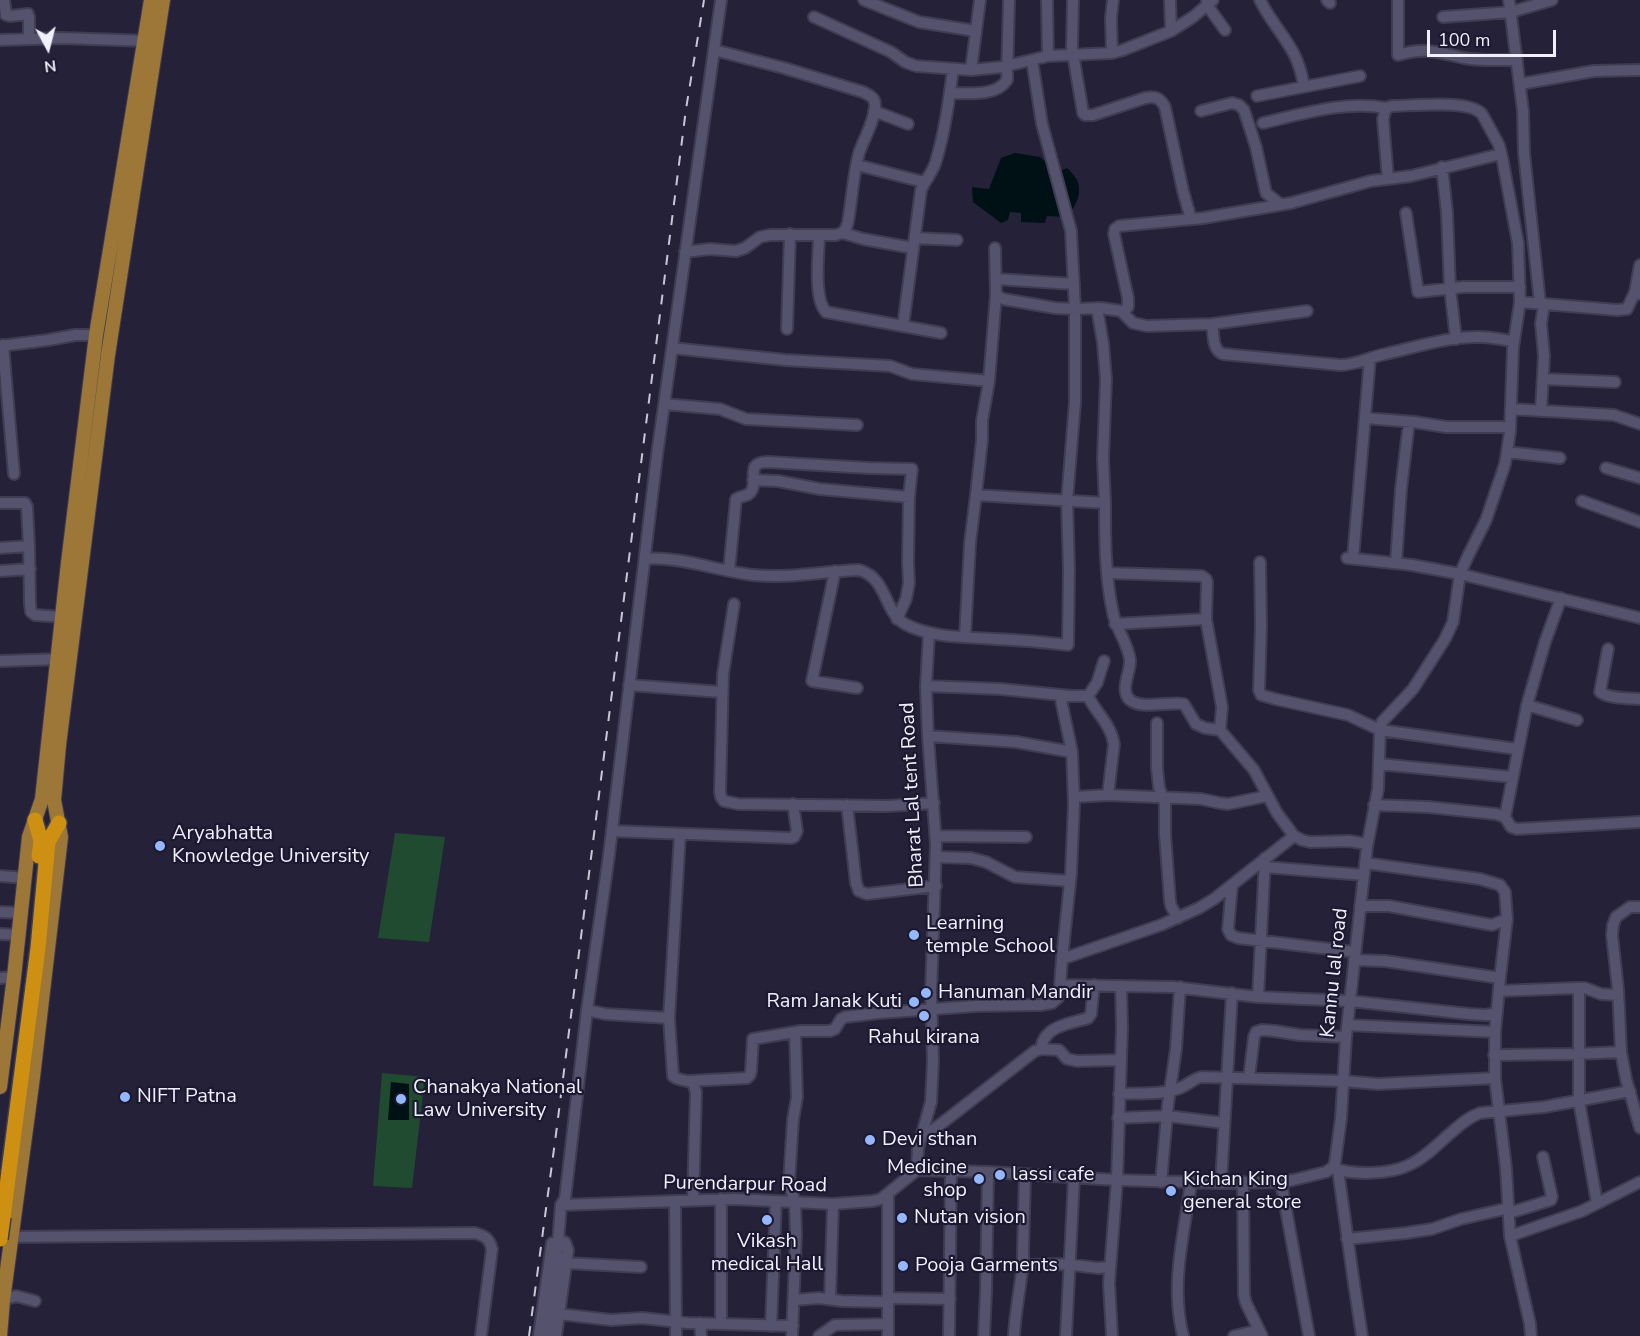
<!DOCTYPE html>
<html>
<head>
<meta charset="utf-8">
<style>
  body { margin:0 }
  #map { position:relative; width:1640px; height:1336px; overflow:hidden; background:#242139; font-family:"Nunito Sans",sans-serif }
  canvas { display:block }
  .north { position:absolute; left:18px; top:18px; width:60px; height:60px; -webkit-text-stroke:4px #1b182f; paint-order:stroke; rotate:173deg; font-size:16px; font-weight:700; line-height:24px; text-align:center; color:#f0effd }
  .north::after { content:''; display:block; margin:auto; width:21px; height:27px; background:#f0effd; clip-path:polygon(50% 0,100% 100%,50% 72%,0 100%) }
  .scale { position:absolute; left:1427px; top:30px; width:129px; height:27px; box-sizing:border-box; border:3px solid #f0effd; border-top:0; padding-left:8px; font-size:18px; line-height:21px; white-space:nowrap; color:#f0effd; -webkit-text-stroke:4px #1b182f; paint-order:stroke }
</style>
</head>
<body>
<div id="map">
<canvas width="1640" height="1336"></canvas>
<div class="north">N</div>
<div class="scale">100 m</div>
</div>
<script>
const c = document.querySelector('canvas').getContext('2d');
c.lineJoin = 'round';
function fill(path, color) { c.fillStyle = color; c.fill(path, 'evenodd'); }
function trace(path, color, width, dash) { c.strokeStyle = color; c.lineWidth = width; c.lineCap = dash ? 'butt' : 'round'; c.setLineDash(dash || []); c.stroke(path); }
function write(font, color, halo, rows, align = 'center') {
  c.font = font + ' "Nunito Sans",sans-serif'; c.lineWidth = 4.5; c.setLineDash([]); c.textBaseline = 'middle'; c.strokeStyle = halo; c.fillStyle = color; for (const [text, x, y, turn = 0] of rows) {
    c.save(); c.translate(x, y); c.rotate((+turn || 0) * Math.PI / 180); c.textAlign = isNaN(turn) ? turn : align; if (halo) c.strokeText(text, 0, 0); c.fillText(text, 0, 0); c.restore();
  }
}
fill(new Path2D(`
  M 395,833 L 445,837 L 429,942 L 378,938 Z
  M 382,1073 L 425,1077 L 412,1188 L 373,1186 Z`), '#204b31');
fill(new Path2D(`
  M 1015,153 L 1040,157 L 1058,172 L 1067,168 C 1070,171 1075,176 1077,180 C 1083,194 1075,207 1067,217 L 1047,216 L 1045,223 L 1021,222 L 1021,213 L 1010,212 L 1008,220 L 1001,223 L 973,202 L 972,187 L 989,189 L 1001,158 Z
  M 391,1082 L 409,1084 L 409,1120 L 388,1120 Z`), '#001116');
const minor = new Path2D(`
  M 4,0 L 6,15 L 10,16 L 28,14 L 29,17 L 29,39
  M 864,0 L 919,22 L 976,31 L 971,70 L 1002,67 L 1048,56
  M 1047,0 L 1048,56 L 1112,53 L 1123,50 L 1171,31 L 1193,17 L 1213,0
  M 1073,0 L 1072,48 L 1083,113 L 1085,115 L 1093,115 L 1145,98 C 1156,96 1160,98 1165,107 L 1183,191 L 1191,219
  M 1170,0 L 1171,31
  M 1207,0 L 1207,5 L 1225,30
  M 1260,0 C 1269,19 1284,35 1294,54 C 1299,64 1302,75 1304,86
  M 1327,0 L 1330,3
  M 1398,0 L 1398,55 C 1426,47 1437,52 1464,58 C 1481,61 1500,60 1517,60
  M 1509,0 L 1523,111 L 1524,153 L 1540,303
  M 814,17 L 891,52 L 905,62 L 916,66 L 971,70
  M 1443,17 L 1511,12 L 1552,0
  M 976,31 L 980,0
  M 0,40 L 61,38 L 150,41
  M 1112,53 L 1111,18 L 1113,0
  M 1520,84 L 1594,71 L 1640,70
  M 950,93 C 968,93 996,97 1007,80 L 1009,0
  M 1257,96 L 1360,76
  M 874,111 L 908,124
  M 1201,111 L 1232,103 L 1239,105 L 1244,110 L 1256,147 L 1266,193 L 1280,204
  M 1263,123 C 1301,114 1347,100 1386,108
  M 857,165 L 924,182
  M 1442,167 L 1447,213 L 1450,288 L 1456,339
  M 1406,213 L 1418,292 L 1463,287 L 1520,287
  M 843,233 L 863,239 L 913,248
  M 819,235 C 819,254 813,298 826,312 L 941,333
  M 915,238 L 957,240
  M 995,248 L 996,295 L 1003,299 L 1055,308 L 1075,309 L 1101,308 L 1121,311 L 1125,310 L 1128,307 L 1128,298 L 1114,234 L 1115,229 L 1119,226 L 1203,218 L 1291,203 L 1371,181 L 1411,176 L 1501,154
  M 685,252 L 710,249 L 736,251 L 745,248 L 760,237 L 770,235 L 836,235 C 844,233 846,230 848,222 C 852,199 853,175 859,153 C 864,138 875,121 875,105 C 875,97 869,95 863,92 L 784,68 L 714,50
  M 996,279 L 1074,284
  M 1640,294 L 1635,292 L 1640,265
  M 1520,302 L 1617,310 L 1627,309 L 1635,292
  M 1097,308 L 1103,343 L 1106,379 L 1103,459 L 1105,503
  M 1121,311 L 1133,323 L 1147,326 L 1212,324 L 1307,311
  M 1212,324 C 1214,335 1212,350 1223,354 L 1340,365 C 1356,365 1370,357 1385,354 C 1416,347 1450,336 1481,337 C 1492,337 1503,340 1514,341
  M 903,326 L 921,190 C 925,180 933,172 936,161 C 945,131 949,100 953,69
  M 787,329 L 790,234
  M 3,345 L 14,474
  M 0,346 L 48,340 L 75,335 L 96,335
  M 672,348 L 785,360 L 890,366 L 912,374 L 989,381
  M 1543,379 L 1615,382
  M 664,404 L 720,409 L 746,419 L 857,425
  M 1511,409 L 1614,415 L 1640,424
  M 1541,411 L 1544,356 L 1541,324 L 1544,304
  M 1365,418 L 1414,422 L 1446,427 L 1510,427
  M 1507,452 L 1560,458
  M 1606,468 L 1640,478
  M 753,480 L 778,481 L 820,489 L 909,497
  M 976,495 L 982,440 L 982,421 L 989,381 L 996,295
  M 1582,501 L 1640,522
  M 0,503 L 25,503 L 27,507 L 29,546 L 30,604 L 31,612 L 35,615 L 62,617
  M 0,548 L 29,546
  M 1347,558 L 1412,565 L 1460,574 L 1468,556 L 1486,520 L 1505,464 L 1510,432 L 1513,348 L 1520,302 L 1518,243 L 1502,157 L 1499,145 L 1482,114 C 1469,99 1412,106 1392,106 L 1386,108 L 1383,119 L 1388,179
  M 1353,558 L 1370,358
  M 645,559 C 681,556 717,571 753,575 C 789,579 824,571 859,570 C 888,578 883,611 905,624 C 931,638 966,637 995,639 C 1019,640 1044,642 1068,645 L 1069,569 L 1067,501 L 1075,402 L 1075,309 L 1071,231 L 1042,124 L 1032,60
  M 1260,562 L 1261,626 L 1259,690 L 1261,695 L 1275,699 L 1348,715 L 1380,730 L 1517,749
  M 1396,563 L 1401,489 L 1409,422
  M 0,571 L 30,569
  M 729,571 L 736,499 C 742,495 749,497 752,490 C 758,478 745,462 768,462 L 869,468 L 912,469 L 909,497 L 908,562 L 909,583 L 906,599 L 897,619
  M 835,571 L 812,681 L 857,688
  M 1108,573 L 1202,576 L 1206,579 L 1207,582 L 1206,619 L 1222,707 L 1220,730 L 1254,770 L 1277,813 L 1294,836 L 1302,840 L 1310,842 L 1349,841 L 1367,844
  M 734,604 L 723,674 L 720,792 L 721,797 L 724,801 L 738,804 L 889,806 L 934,803
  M 1115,624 L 1206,619
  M 965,637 L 970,543 L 976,495 L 1105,503 C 1105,539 1105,577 1113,613 C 1116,629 1128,643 1130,660 C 1131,672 1119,690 1130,700 C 1142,710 1170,701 1184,704 L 1196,724 L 1205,728 L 1220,730
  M 1608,649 L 1600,692 C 1610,699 1627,698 1640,699
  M 0,661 L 63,659
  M 629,685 L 721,692
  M 926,686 L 1001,689 L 1071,696 L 1088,696 L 1097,683 L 1104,661
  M 1088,696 C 1096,713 1111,724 1114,744 L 1108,795 L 1201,799 L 1220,803 L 1228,804 L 1267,796
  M 1527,705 L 1577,720
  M 1157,723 L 1157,768 L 1159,787 L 1165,804 L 1165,834 L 1170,901 L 1171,906 L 1178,918
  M 928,736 L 1016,742 L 1072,752
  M 1379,764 L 1512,777
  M 1074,797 L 1108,795
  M 847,805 L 856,883 L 859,891 L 867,894 L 936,886
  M 1374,805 L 1428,807 L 1496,814 L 1505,817 L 1511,827 L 1517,829 L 1640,822
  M 1505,817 L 1527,705 L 1545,642 L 1561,598
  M 612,831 L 791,838 L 794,837 L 797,831 L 793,804
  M 680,834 L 669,1018 L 673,1076 C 678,1081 686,1079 693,1083 L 696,1092 L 693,1200
  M 936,836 L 1026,837
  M 936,857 L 971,858 L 986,862 L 1015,877 L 1070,881
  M 1365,863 L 1480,879 L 1500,885 L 1505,892 L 1507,919 L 1500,978 L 1495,1032 L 1495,1078 L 1506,1168 L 1510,1236 L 1530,1324 L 1531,1336
  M 1265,867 L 1364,875
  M 0,876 L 25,878
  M 1232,885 L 1228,929 L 1231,935 L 1238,938 L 1355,952
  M 1360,906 L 1389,906 L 1492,925 L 1507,919
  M 1640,907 L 1630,907 L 1616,917 L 1613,925 L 1612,935 L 1618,989 L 1621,1052 L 1626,1079 L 1640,1128
  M 0,912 L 21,913
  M 0,934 L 19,935
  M 1062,959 L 1161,925 L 1199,908 L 1214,899 L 1294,836
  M 1354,960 L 1385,961 L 1500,978
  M 0,978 L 14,977
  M 1060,985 L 1173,987 L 1258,997 L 1350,1001 L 1469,1014 L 1486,1015 L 1497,1013
  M 1579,988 L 1579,1101 L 1597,1203
  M 1499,991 L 1576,988 L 1585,988 L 1601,994 L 1618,995
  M 1258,997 L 1265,858
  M 587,1010 L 605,1014 L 669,1018
  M 1348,1025 L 1495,1032
  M 1041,1049 C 1044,1025 1070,1024 1088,1018 L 1091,1014 L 1094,985
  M 1494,1055 L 1576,1054 L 1621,1052
  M 1249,1078 L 1254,1037 L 1256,1032 L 1262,1030 L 1275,1031 L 1300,1035 L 1346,1037
  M 689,1081 L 747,1078 L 750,1075 L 751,1071 L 753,1039 L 801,1031 L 830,1031 L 835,1029 L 841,1019 L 845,1017 L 879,1013 L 975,1006 L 1040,1005 L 1052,1003 L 1058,998 L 1060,985 L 1062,959 L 1071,873 L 1074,804 L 1072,752 L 1060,695
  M 1119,1094 C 1138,1093 1162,1095 1180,1088 C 1188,1085 1193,1079 1201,1077 L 1343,1081 L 1378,1084 L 1495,1078
  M 1118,1118 L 1167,1116 L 1224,1123
  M 920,1137 L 937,1127 L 1035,1051 L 1041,1049 L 1059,1050 L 1067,1059 L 1077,1061 L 1120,1060
  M 1332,1168 C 1354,1175 1388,1175 1409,1165 C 1423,1159 1435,1147 1446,1137 C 1457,1128 1466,1118 1480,1113 L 1544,1107 L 1630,1091
  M 917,1170 L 988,1172 L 1117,1180 L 1221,1183 L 1281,1182 L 1293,1180 L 1326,1172 L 1332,1168 L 1335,1163 L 1341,1118 L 1346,1037 L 1367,847 L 1378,789 L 1380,730 L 1382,722 L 1413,689 L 1445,639 L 1453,622 L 1460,574 L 1640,618
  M 917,1170 L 918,1148 L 931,1102 L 933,1061 L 931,994 L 936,844 L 928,736 L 926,686 L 929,633
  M 1338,1170 L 1354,1284 L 1362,1336
  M 1025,1174 L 1023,1252 L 1023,1261 L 1027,1265 L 1066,1264 L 1098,1268 L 1110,1267
  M 1161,1182 L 1168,1104 L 1176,1049 L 1180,987
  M 1243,1182 L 1244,1295 L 1246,1303 L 1262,1336
  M 1281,1182 L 1309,1336
  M 1221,1183 L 1232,993
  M 721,1199 L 721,1324
  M 675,1201 L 676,1336
  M 561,1205 L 735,1199 L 833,1204 L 873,1201 L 881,1199 L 917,1170
  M 1509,1213 L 1551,1200 L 1552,1197 L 1543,1157
  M 1510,1236 L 1582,1211 L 1640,1182
  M 6,1237 L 475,1233 C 485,1236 489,1238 492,1249 L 481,1336
  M 1347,1239 L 1406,1233 L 1432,1229 L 1461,1219 L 1509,1208
  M 559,1263 L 557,1256 L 561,1205 L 565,1199 L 587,1010 L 609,855 L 657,455 L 721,0
  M 566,1263 L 641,1267
  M 887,1298 L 950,1299
  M 830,1299 L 833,1204
  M 3,1300 L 16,1296 L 35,1301
  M 794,1300 L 819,1298 L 842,1301 L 887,1302
  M 559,1314 L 611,1320 L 642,1318 L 688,1323 L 793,1326
  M 700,1323 L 701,1336
  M 771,1326 L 776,1201
  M 539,1336 L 552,1243
  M 548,1336 L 559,1263 L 562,1258
  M 556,1336 L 568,1250 L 565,1242
  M 792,1336 L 796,1235 L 795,1202 L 789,1183 L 793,1120 L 797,1097 L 795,1032
  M 819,1336 L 835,1325 L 887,1324
  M 888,1336 L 888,1194
  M 949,1336 L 951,1170
  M 984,1336 L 986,1291 L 988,1172
  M 1014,1336 C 1015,1311 1021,1286 1023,1261
  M 1066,1336 L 1074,1178
  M 1112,1336 L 1109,1283 L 1117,1180 L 1122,1028 L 1121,986
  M 1183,1336 C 1170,1285 1184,1234 1191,1183
  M 1234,1336 L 1259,1330`);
const major = new Path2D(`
  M 0,1087 L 14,977 L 29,837 L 42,799 L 68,563 L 96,335 L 151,0
  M 0,1336 L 3,1300 L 33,1077 L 61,837 L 54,800 L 59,745 L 108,355 L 163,0`);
const highway = new Path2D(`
  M 35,820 L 41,841 L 39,856
  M 3,1217 L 38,948 L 48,842 L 59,823`);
trace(minor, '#403c51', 14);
trace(major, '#403c51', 16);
trace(highway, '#403c51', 18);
trace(minor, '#54526d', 10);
trace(major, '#9d7737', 14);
trace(highway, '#cd9013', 15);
trace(new Path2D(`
  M 529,1336 L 556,1134 L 686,109 L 704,0`), '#c9c7d7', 2, [10, 10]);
const highwayBridge = new Path2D(`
  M 0,1239 L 3,1217`);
trace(highwayBridge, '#403c51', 18, []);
trace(highwayBridge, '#cd9013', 15);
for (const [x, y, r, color] of [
  [160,846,6,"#94b7fd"],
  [914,935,6,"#94b7fd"],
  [926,993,6,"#94b7fd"],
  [914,1002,6,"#94b7fd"],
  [924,1016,6,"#94b7fd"],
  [125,1097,6,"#94b7fd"],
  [401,1099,6,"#94b7fd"],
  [870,1140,6,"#94b7fd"],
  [1000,1175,6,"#94b7fd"],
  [979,1179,6,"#94b7fd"],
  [1171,1191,6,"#94b7fd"],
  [902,1218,6,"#94b7fd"],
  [767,1220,6,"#94b7fd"],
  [903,1266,6,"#94b7fd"]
]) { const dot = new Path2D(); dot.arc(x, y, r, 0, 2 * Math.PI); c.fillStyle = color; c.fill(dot); trace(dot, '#1b182f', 2); }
write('20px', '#f0effd', '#1b182f', [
  ["Bharat Lal tent Road",913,795,-93],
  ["Kannu lal road",1335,973,-84],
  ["Purendarpur Road",745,1185,1]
]);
write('20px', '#f0effd', '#1b182f', [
  ["Aryabhatta",172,834],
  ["Knowledge University",172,857],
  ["Learning",926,924],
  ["temple School",926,947],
  ["Hanuman Mandir",938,993],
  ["Ram Janak Kuti",902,1002,"right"],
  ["Rahul kirana",924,1038,"center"],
  ["Chanakya National",413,1088],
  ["Law University",413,1111],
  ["NIFT Patna",137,1097],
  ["Devi sthan",882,1140],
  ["Medicine",967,1168,"right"],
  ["shop",967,1191,"right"],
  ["lassi cafe",1012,1175],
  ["Kichan King",1183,1180],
  ["general store",1183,1203],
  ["Nutan vision",914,1218],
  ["Vikash",767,1242,"center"],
  ["medical Hall",767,1265,"center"],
  ["Pooja Garments",915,1266]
], 'left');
</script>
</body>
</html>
